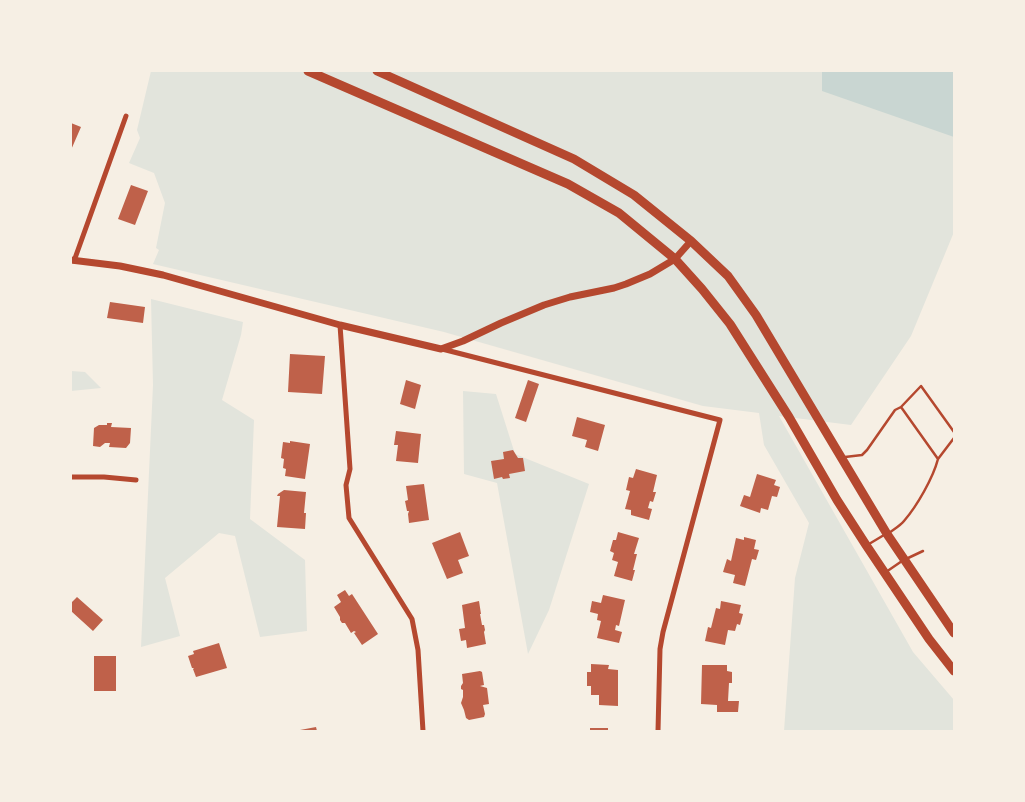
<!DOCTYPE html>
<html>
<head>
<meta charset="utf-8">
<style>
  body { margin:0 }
  #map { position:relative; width:1025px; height:802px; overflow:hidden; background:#f6efe4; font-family:"Nunito Sans",sans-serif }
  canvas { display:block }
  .frame { position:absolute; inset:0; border:72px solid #f6efe4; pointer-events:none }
</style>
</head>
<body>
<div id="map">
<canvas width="1025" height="802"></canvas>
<div class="frame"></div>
</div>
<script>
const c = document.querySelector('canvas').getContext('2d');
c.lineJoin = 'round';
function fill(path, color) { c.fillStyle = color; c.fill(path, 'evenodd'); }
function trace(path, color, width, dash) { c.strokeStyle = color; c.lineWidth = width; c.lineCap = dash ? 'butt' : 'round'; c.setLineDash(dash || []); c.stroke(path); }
fill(new Path2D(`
  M 151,71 L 822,71 L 822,75 L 954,133 L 954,232 L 911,336 L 851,425 L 779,416 L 913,652 L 954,700 L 954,731 L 784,731 L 795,578 L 809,523 L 764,445 L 759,413 L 703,406 L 444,332 L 153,264 L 159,250 L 156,248 L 165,203 L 154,173 L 129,163 L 140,138 L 137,130 Z
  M 151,299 L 243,322 L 241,335 L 222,400 L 254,420 L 250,519 L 305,560 L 307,631 L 260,637 L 235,536 L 219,533 L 165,578 L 180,636 L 141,647 L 153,385 Z
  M 71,371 L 85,372 L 101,388 L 71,391 Z
  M 463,391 L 496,394 L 515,454 L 589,484 L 549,610 L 528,654 L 497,483 L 464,474 Z`), '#e2e4dc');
fill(new Path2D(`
  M 822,71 L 954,71 L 954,137 L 822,91 Z`), '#c9d6d2');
fill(new Path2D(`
  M 71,123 L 81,127 L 71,150 Z
  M 131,185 L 148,191 L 135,225 L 118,219 Z
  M 110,302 L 145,307 L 143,323 L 107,318 Z
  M 290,354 L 325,356 L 322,394 L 288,392 Z
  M 406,380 L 421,385 L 415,409 L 400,404 Z
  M 528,380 L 539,384 L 526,422 L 515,418 Z
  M 577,417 L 605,425 L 598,451 L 585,447 L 587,440 L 572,436 Z
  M 107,423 L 112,423 L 111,427 L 131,428 L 130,443 L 126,448 L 109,447 L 110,443 L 105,443 L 100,447 L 93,446 L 94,428 L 99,425 L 107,425 Z
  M 396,431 L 421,434 L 418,463 L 396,461 L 398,445 L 394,445 Z
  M 290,441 L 310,444 L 305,479 L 285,476 L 286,469 L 283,468 L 284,459 L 281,458 L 283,442 L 290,443 Z
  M 513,450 L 518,458 L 523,458 L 525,471 L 509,474 L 510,478 L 503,479 L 502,477 L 494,479 L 491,461 L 504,459 L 503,452 Z
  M 636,469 L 657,475 L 653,492 L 656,492 L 653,502 L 650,501 L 648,508 L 652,509 L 649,520 L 631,515 L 631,510 L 625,509 L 630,491 L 626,490 L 629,477 L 633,478 Z
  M 757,474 L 776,480 L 774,485 L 780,487 L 777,497 L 772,496 L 768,510 L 761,508 L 760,513 L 740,506 L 744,495 L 750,497 Z
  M 424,484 L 429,520 L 409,523 L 408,514 L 409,511 L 407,511 L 405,501 L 408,500 L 406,486 Z
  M 284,490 L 306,492 L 304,513 L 306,513 L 305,529 L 277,527 L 280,496 L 277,496 L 278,494 Z
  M 460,532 L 469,556 L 458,560 L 463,573 L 447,579 L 432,543 Z
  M 618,532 L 639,538 L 634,554 L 637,554 L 633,570 L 635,570 L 632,581 L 614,576 L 618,562 L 612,560 L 614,553 L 610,551 L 613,540 L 616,540 Z
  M 744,537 L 756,540 L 754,549 L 759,550 L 756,560 L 752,559 L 745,586 L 733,583 L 735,575 L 723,572 L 727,559 L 731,561 L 736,538 L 744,540 Z
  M 345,590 L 349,596 L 352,594 L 378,634 L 362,645 L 354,633 L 356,632 L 354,631 L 351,633 L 345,623 L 342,623 L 340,620 L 340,617 L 334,607 L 341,602 L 337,595 Z
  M 603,595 L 625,600 L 619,626 L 616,625 L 615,630 L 622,632 L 619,643 L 597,638 L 601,621 L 597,620 L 598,614 L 590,612 L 592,601 L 601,603 Z
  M 77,597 L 103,620 L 93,631 L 71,611 L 71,603 Z
  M 479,601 L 481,614 L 480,614 L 482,625 L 484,625 L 485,630 L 484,632 L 486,644 L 467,648 L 466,640 L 461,641 L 459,629 L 465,628 L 462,605 Z
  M 721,601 L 741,605 L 739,613 L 743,614 L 740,625 L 737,624 L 735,631 L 728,630 L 725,645 L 705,641 L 708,627 L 711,628 L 716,608 L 720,609 Z
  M 219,643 L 227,668 L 196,677 L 193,669 L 194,668 L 192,668 L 188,656 L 194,654 L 193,651 Z
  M 94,656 L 116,656 L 116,691 L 94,691 Z
  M 591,664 L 609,665 L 608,669 L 618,670 L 618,706 L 599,705 L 599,695 L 591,695 L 591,686 L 587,686 L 587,672 L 591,672 Z
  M 702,665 L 727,665 L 727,671 L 732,672 L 732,683 L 729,683 L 728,701 L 739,701 L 738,712 L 717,712 L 717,705 L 701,704 Z
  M 480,671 L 482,672 L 484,685 L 480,686 L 487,688 L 489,704 L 483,705 L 485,714 L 484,717 L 469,720 L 466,718 L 464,710 L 461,703 L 463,697 L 463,690 L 461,689 L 461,686 L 463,683 L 462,674 Z
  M 316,727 L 317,731 L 300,731 L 300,730 Z
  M 590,728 L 608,728 L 608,731 L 590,731 Z`), '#bf614a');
trace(new Path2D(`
  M 901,407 L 921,386 L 954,432
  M 845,457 L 862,455 L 867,450 L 895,410 L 901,407 L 938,459 C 933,478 917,506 904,521 C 900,526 894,529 889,533
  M 938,459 L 954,438
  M 869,544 L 884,535
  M 906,559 L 923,551
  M 886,572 L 902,561`), '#b5482f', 2.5);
trace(new Path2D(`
  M 74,261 L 126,116
  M 340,325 L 350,469 L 346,485 L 349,518 L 412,619 L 418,650 L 423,731
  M 442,349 L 720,420 L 663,632 L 660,649 L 658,731
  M 71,477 L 104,477 L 136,480`), '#b5482f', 5);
trace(new Path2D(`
  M 71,260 L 120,266 L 163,275 L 340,325 L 441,349 L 463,341 L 501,323 L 544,305 L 570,297 L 614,288 L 626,284 L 650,274 L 675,259 L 691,241`), '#b5482f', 7);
trace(new Path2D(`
  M 308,71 L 568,184 L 619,213 L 675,259 L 702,289 L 730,324 L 789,417 L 837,500 L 866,545 L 929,639 L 954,671
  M 377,71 L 574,159 L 634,195 L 691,241 L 728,276 L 756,315 L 887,534 L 954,633`), '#b5482f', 9);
</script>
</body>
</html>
